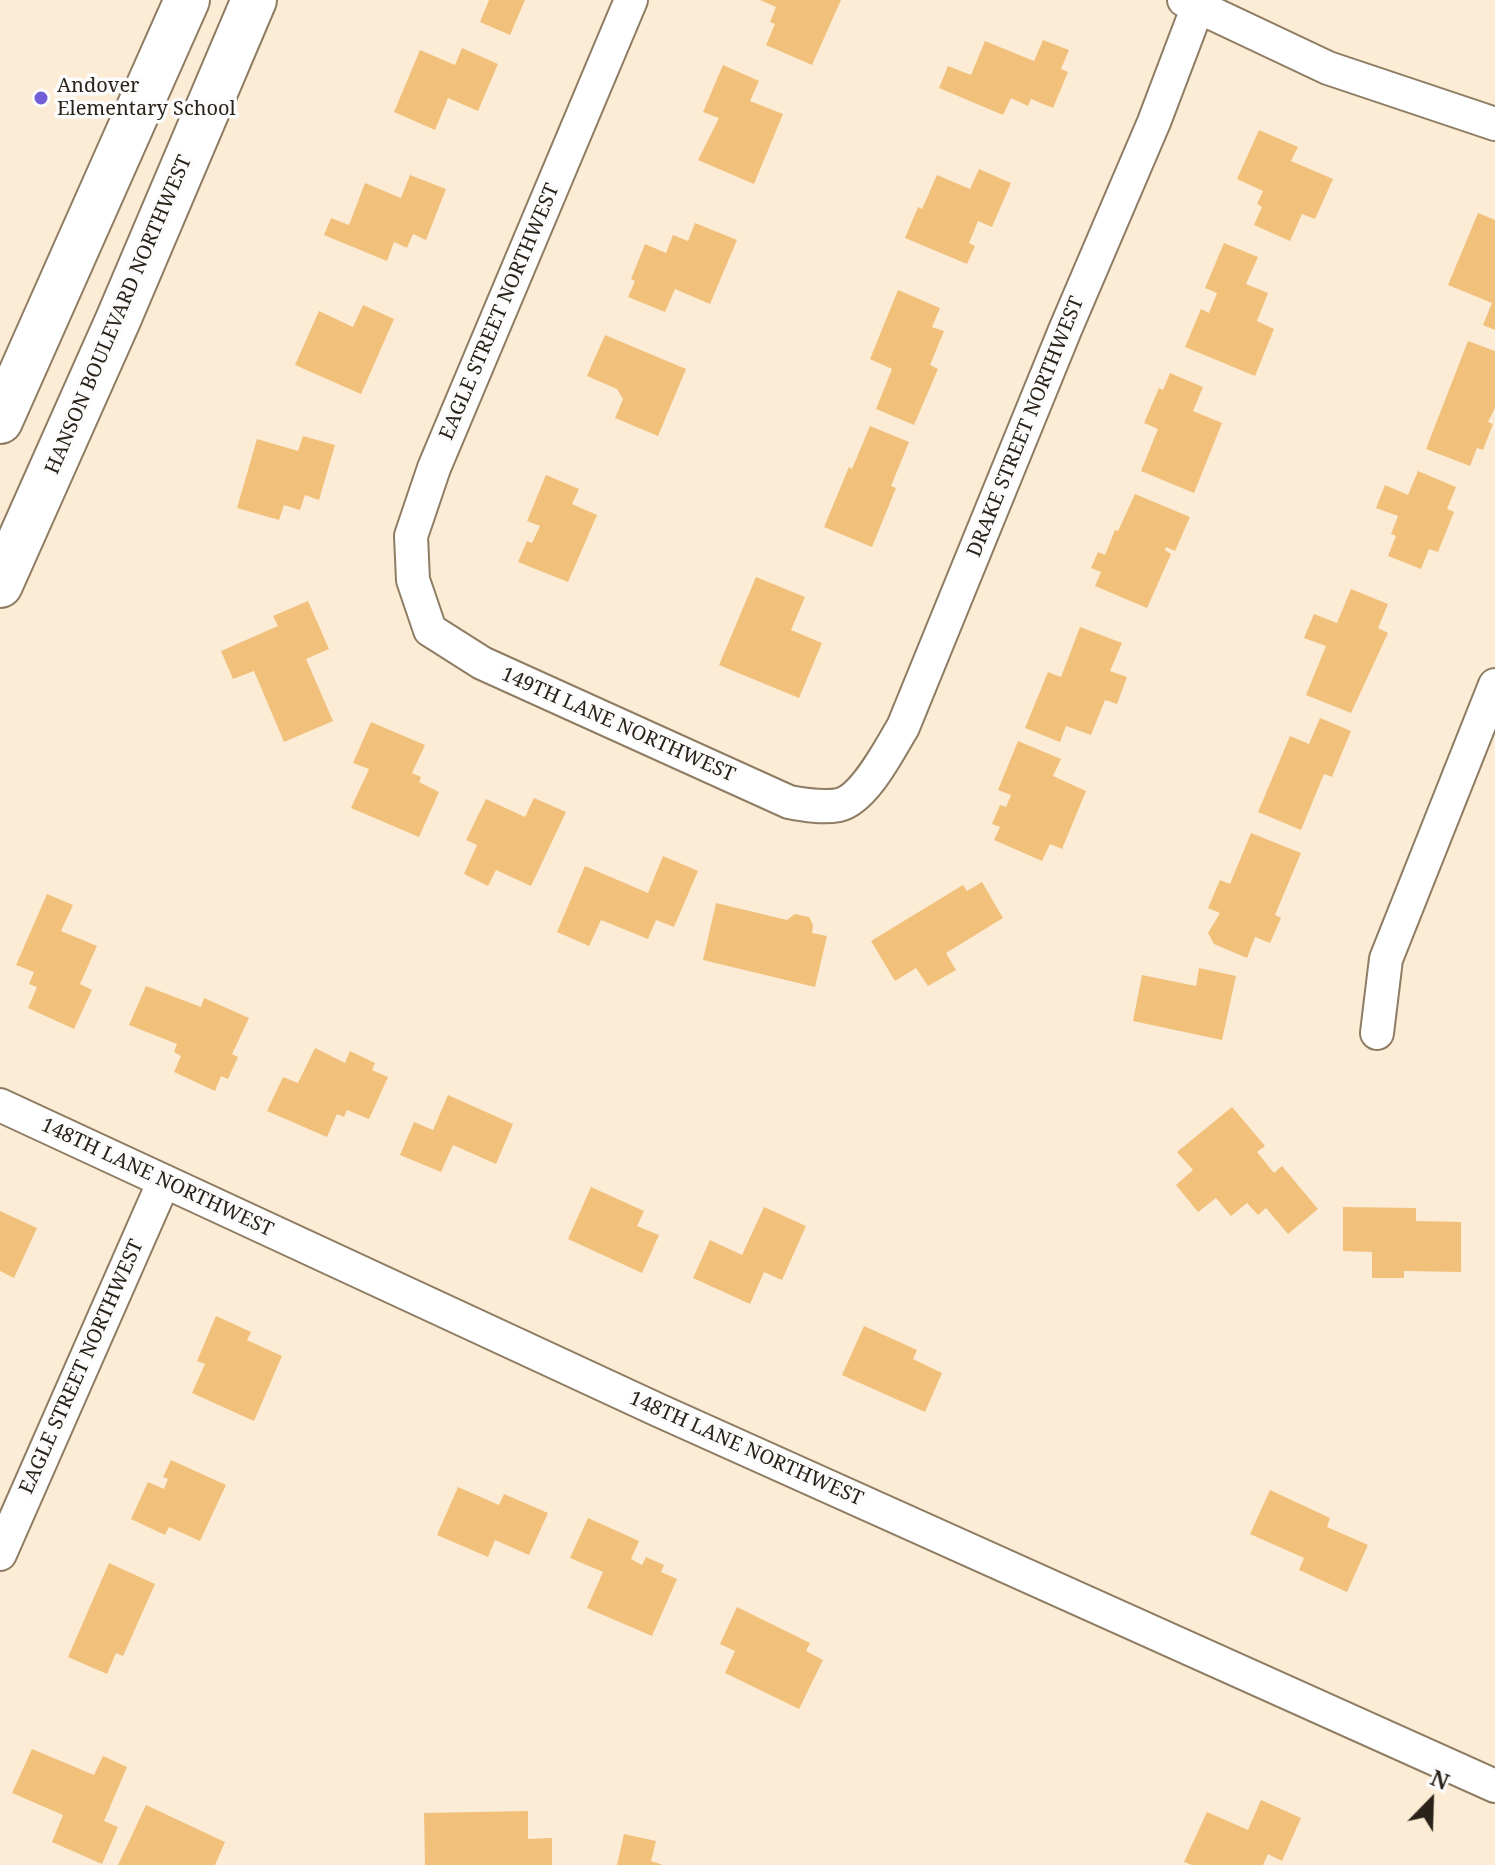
<!DOCTYPE html>
<html>
<head>
<meta charset="utf-8">
<style>
  body { margin:0 }
  #map { position:relative; width:1495px; height:1865px; overflow:hidden; background:#fcecd6; font-family:"Noto Serif",serif }
  canvas { display:block }
  .north { position:absolute; left:1391px; top:1761px; width:80px; height:80px; -webkit-text-stroke:6px #fcfcfc; paint-order:stroke; rotate:23deg; font-size:22px; font-weight:700; line-height:32px; text-align:center; color:#2a2319 }
  .north::after { content:''; display:block; margin:auto; width:28px; height:36px; background:#2a2319; clip-path:polygon(50% 0,100% 100%,50% 72%,0 100%) }
</style>
</head>
<body>
<div id="map">
<canvas width="1495" height="1865"></canvas>
<div class="north">N</div>
</div>
<script>
const c = document.querySelector('canvas').getContext('2d');
c.lineJoin = 'round';
function fill(path, color) { c.fillStyle = color; c.fill(path, 'evenodd'); }
function trace(path, color, width, dash) { c.strokeStyle = color; c.lineWidth = width; c.lineCap = dash ? 'butt' : 'round'; c.setLineDash(dash || []); c.stroke(path); }
function write(font, color, halo, rows, align = 'center') {
  c.font = font + ' "Noto Serif",serif'; c.lineWidth = 7; c.setLineDash([]); c.textBaseline = 'middle'; c.strokeStyle = halo; c.fillStyle = color; for (const [text, x, y, turn = 0] of rows) {
    c.save(); c.translate(x, y); c.rotate((+turn || 0) * Math.PI / 180); c.textAlign = isNaN(turn) ? turn : align; if (halo) c.strokeText(text, 0, 0); c.fillText(text, 0, 0); c.restore();
  }
}
fill(new Path2D(`
  M 489,0 L 525,0 L 510,35 L 480,22 Z
  M 760,0 L 841,0 L 812,65 L 766,45 L 775,24 L 770,22 L 776,7 Z
  M 1043,40 L 1069,50 L 1061,69 L 1068,72 L 1053,108 L 1031,99 L 1028,106 L 1011,98 L 1003,115 L 939,88 L 948,66 L 971,75 L 985,41 L 1034,61 Z
  M 462,48 L 498,64 L 478,111 L 448,98 L 435,130 L 394,112 L 420,50 L 455,65 Z
  M 723,65 L 759,81 L 750,101 L 783,114 L 754,184 L 698,160 L 719,118 L 703,112 Z
  M 1259,130 L 1298,147 L 1291,161 L 1333,179 L 1315,219 L 1302,214 L 1290,241 L 1254,225 L 1262,207 L 1257,204 L 1263,191 L 1237,179 Z
  M 979,169 L 1011,183 L 992,227 L 978,221 L 969,243 L 975,246 L 967,264 L 905,238 L 918,207 L 922,209 L 937,175 L 970,189 Z
  M 410,175 L 446,189 L 426,240 L 413,234 L 407,248 L 394,242 L 387,261 L 324,235 L 331,218 L 349,225 L 365,183 L 401,198 Z
  M 1478,213 L 1495,220 L 1495,330 L 1483,325 L 1492,303 L 1448,285 Z
  M 695,223 L 737,240 L 710,304 L 675,289 L 665,312 L 628,297 L 635,281 L 631,279 L 645,244 L 666,253 L 673,235 L 688,241 Z
  M 1224,243 L 1258,257 L 1246,284 L 1268,293 L 1257,321 L 1274,329 L 1255,376 L 1185,347 L 1201,309 L 1209,313 L 1217,293 L 1205,288 Z
  M 898,290 L 940,308 L 932,327 L 944,331 L 930,365 L 938,369 L 914,425 L 876,409 L 892,369 L 870,359 Z
  M 363,305 L 394,319 L 361,394 L 295,365 L 319,311 L 353,327 Z
  M 605,335 L 686,369 L 658,436 L 615,418 L 623,399 L 617,389 L 587,376 Z
  M 1468,341 L 1495,351 L 1495,408 L 1488,422 L 1493,424 L 1483,450 L 1477,448 L 1470,466 L 1426,449 Z
  M 1170,373 L 1203,387 L 1193,411 L 1222,423 L 1194,493 L 1141,471 L 1158,429 L 1144,423 L 1159,388 L 1163,390 Z
  M 870,426 L 909,442 L 891,486 L 896,488 L 872,547 L 824,527 L 849,467 L 852,469 Z
  M 303,436 L 335,445 L 319,500 L 305,495 L 300,510 L 284,505 L 279,520 L 237,508 L 257,439 L 298,451 Z
  M 1418,471 L 1456,487 L 1447,509 L 1454,512 L 1438,552 L 1429,549 L 1421,569 L 1388,556 L 1396,536 L 1391,534 L 1398,516 L 1376,508 L 1385,485 L 1408,495 Z
  M 546,475 L 579,489 L 572,504 L 597,515 L 568,582 L 518,562 L 527,541 L 532,543 L 540,526 L 527,521 Z
  M 1135,494 L 1190,517 L 1175,551 L 1166,547 L 1165,550 L 1171,554 L 1147,608 L 1095,586 L 1101,572 L 1091,568 L 1098,552 L 1105,555 L 1115,530 L 1118,531 Z
  M 756,577 L 805,597 L 791,630 L 822,643 L 799,698 L 719,665 Z
  M 1351,589 L 1388,604 L 1378,628 L 1388,633 L 1351,713 L 1306,695 L 1326,646 L 1304,638 L 1314,614 L 1337,623 Z
  M 308,601 L 329,649 L 306,659 L 333,721 L 284,742 L 254,671 L 233,679 L 221,651 L 278,626 L 273,616 Z
  M 1080,627 L 1122,643 L 1110,671 L 1127,677 L 1117,704 L 1105,700 L 1091,735 L 1066,726 L 1060,742 L 1025,728 L 1048,672 L 1061,677 Z
  M 1320,718 L 1351,731 L 1332,777 L 1324,774 L 1301,830 L 1258,812 L 1290,736 L 1309,744 Z
  M 371,722 L 425,745 L 412,773 L 421,777 L 419,782 L 439,792 L 419,837 L 351,808 L 369,769 L 353,763 Z
  M 1018,741 L 1061,759 L 1053,776 L 1086,791 L 1062,849 L 1050,844 L 1042,861 L 994,840 L 1000,827 L 992,824 L 1000,805 L 1006,807 L 1011,795 L 998,790 Z
  M 534,798 L 566,812 L 531,886 L 496,870 L 488,886 L 464,874 L 477,845 L 466,840 L 486,799 L 525,817 Z
  M 1251,833 L 1301,853 L 1275,915 L 1281,918 L 1270,943 L 1255,937 L 1247,958 L 1214,944 L 1208,933 L 1220,913 L 1208,908 L 1220,880 L 1230,884 Z
  M 663,856 L 698,871 L 674,927 L 656,920 L 648,939 L 601,920 L 589,946 L 557,932 L 585,866 L 648,893 Z
  M 982,882 L 1003,918 L 946,953 L 956,970 L 928,986 L 916,968 L 895,981 L 871,941 L 963,885 L 967,891 Z
  M 47,894 L 73,905 L 61,931 L 97,946 L 80,984 L 92,990 L 74,1029 L 28,1008 L 37,987 L 29,984 L 34,972 L 16,965 Z
  M 716,903 L 787,920 L 795,914 L 809,917 L 813,925 L 812,933 L 827,936 L 815,987 L 703,960 Z
  M 1199,968 L 1236,976 L 1222,1040 L 1133,1021 L 1142,975 L 1196,986 Z
  M 146,986 L 201,1007 L 204,998 L 249,1018 L 232,1054 L 238,1057 L 228,1079 L 221,1076 L 215,1091 L 174,1072 L 181,1056 L 174,1052 L 177,1044 L 129,1025 Z
  M 315,1048 L 345,1063 L 350,1051 L 375,1063 L 372,1070 L 388,1077 L 369,1119 L 347,1110 L 344,1117 L 337,1114 L 327,1137 L 267,1111 L 283,1077 L 298,1083 Z
  M 448,1095 L 513,1124 L 496,1164 L 453,1145 L 441,1172 L 400,1155 L 414,1122 L 433,1130 Z
  M 1232,1107 L 1265,1146 L 1257,1152 L 1274,1173 L 1282,1166 L 1318,1209 L 1288,1234 L 1266,1208 L 1258,1215 L 1247,1203 L 1231,1216 L 1216,1198 L 1198,1212 L 1176,1185 L 1193,1170 L 1177,1152 Z
  M 591,1187 L 644,1211 L 637,1226 L 659,1235 L 642,1273 L 568,1239 Z
  M 764,1207 L 806,1226 L 782,1280 L 764,1272 L 750,1304 L 693,1278 L 710,1240 L 742,1255 Z
  M 1343,1207 L 1416,1208 L 1416,1221 L 1461,1222 L 1461,1272 L 1404,1271 L 1404,1278 L 1372,1278 L 1372,1252 L 1343,1251 Z
  M 0,1211 L 37,1228 L 14,1278 L 0,1271 Z
  M 216,1316 L 251,1332 L 247,1340 L 282,1356 L 254,1421 L 192,1393 L 205,1364 L 197,1361 Z
  M 864,1326 L 917,1350 L 913,1359 L 942,1373 L 925,1412 L 842,1375 Z
  M 171,1460 L 226,1485 L 200,1541 L 169,1527 L 165,1535 L 131,1519 L 148,1482 L 164,1489 L 168,1479 L 163,1477 Z
  M 458,1487 L 499,1505 L 504,1494 L 548,1513 L 529,1555 L 495,1540 L 488,1557 L 437,1535 Z
  M 1270,1490 L 1330,1518 L 1327,1527 L 1368,1545 L 1347,1592 L 1299,1570 L 1304,1558 L 1250,1534 Z
  M 588,1518 L 639,1541 L 631,1559 L 642,1565 L 646,1557 L 664,1565 L 661,1572 L 677,1579 L 652,1636 L 587,1608 L 603,1572 L 570,1558 Z
  M 109,1563 L 155,1584 L 123,1656 L 116,1653 L 107,1674 L 68,1657 Z
  M 737,1607 L 810,1643 L 806,1651 L 823,1660 L 799,1709 L 725,1673 L 735,1651 L 720,1644 Z
  M 32,1749 L 94,1775 L 103,1756 L 127,1767 L 104,1821 L 118,1827 L 102,1864 L 52,1842 L 63,1815 L 12,1793 Z
  M 1261,1800 L 1301,1818 L 1282,1861 L 1268,1854 L 1263,1865 L 1192,1865 L 1184,1862 L 1207,1812 L 1248,1830 Z
  M 146,1805 L 225,1842 L 215,1865 L 118,1865 Z
  M 528,1811 L 528,1839 L 552,1838 L 552,1865 L 425,1865 L 424,1813 Z
  M 624,1834 L 656,1841 L 651,1861 L 663,1865 L 617,1865 Z`), '#f1c17c');
const street = new Path2D(`
  M 631,0 L 434,468 L 411,536 L 413,580 L 430,630 L 482,663 L 789,802 C 805,805 823,808 839,805 C 865,799 890,748 903,727 L 1065,330 L 1154,122 L 1198,6
  M 1184,0 L 1328,68 L 1495,124
  M 1377,1033 L 1386,959 L 1495,685
  M 0,1105 L 658,1410 L 1495,1786
  M 0,1554 L 164,1181`);
const secondary = new Path2D(`
  M 0,421 L 187,0
  M 0,585 L 118,320 L 254,0`);
trace(street, '#8e7c63', 36);
trace(secondary, '#8e7c63', 48);
trace(street, '#fff', 32);
trace(secondary, '#fff', 44);
for (const [x, y, r, color] of [
  [41,98,8,"#705dd7"]
]) { const dot = new Path2D(); dot.arc(x, y, r, 0, 2 * Math.PI); c.fillStyle = color; c.fill(dot); trace(dot, '#fcfcfc', 3); }
write('20px', '#2a2319', '#fcfcfc', [
  ["Andover",57,86],
  ["Elementary School",57,109]
], 'left');
write('20px', '#2a2319', '#fcfcfc', [
  ["EAGLE STREET NORTHWEST",500,312,-67],
  ["HANSON BOULEVARD NORTHWEST",119,315,-67],
  ["DRAKE STREET NORTHWEST",1026,427,-68],
  ["149TH LANE NORTHWEST",618,725,24],
  ["148TH LANE NORTHWEST",157,1178,25],
  ["EAGLE STREET NORTHWEST",82,1367,-66],
  ["148TH LANE NORTHWEST",746,1449,24]
]);
</script>
</body>
</html>
